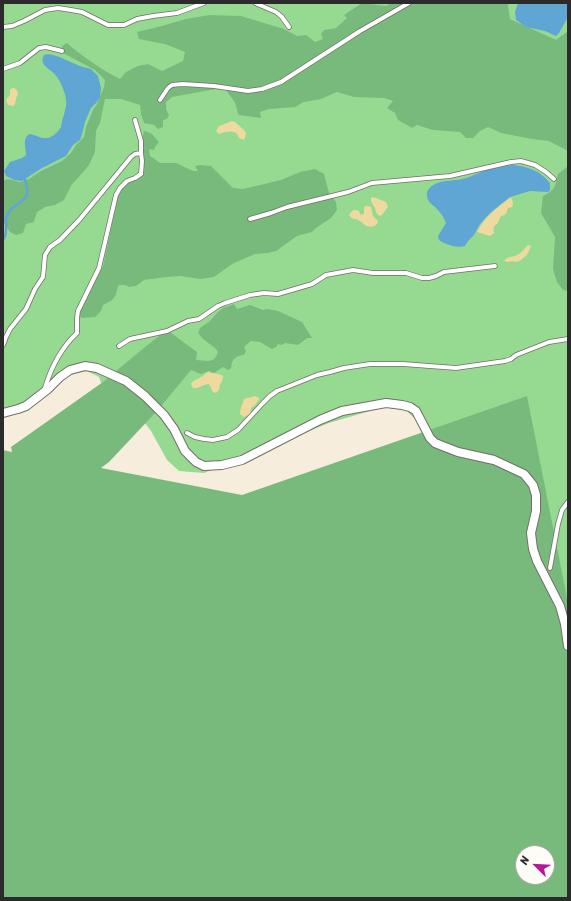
<!DOCTYPE html>
<html>
<head>
<meta charset="utf-8">
<style>
  body { margin:0 }
  #map { position:relative; width:571px; height:901px; overflow:hidden; background:#f7eddc; font-family:Sriracha,sans-serif }
  canvas { display:block }
  .frame { position:absolute; inset:0; border:4px solid #2b2b2b; pointer-events:none }
  .north { position:absolute; left:515px; top:845px; width:40px; height:40px; box-sizing:border-box; background:#fdfcf7; border:1px solid #a9a8a5; border-radius:50%; rotate:294deg; font-size:11px; font-weight:700; line-height:16px; text-align:center; color:#2b2b2b }
  .north::after { content:''; display:block; margin:auto; width:14px; height:18px; background:#b5179e; clip-path:polygon(50% 0,100% 100%,50% 72%,0 100%) }
</style>
</head>
<body>
<div id="map">
<canvas width="571" height="901"></canvas>
<div class="frame"></div>
<div class="north">N</div>
</div>
<script>
const c = document.querySelector('canvas').getContext('2d');
c.lineJoin = 'round';
function fill(path, color) { c.fillStyle = color; c.fill(path, 'evenodd'); }
function trace(path, color, width, dash) { c.strokeStyle = color; c.lineWidth = width; c.lineCap = dash ? 'butt' : 'round'; c.setLineDash(dash || []); c.stroke(path); }
fill(new Path2D(`
  M 3,3 L 568,3 L 568,692 L 439,436 L 419,423 L 408,412 L 387,406 L 329,423 L 204,473 L 179,471 L 167,460 L 151,431 L 141,418 L 104,391 L 99,377 L 87,371 L 66,376 L 24,411 L 3,417 Z`), '#96da92');
fill(new Path2D(`
  M 362,3 L 386,6 L 391,3 L 509,3 L 508,6 L 510,19 L 556,40 L 568,31 L 568,151 L 549,141 L 532,139 L 501,133 L 488,127 L 480,131 L 473,138 L 466,138 L 460,132 L 433,130 L 417,125 L 412,128 L 398,120 L 395,113 L 387,108 L 393,101 L 384,98 L 354,97 L 337,92 L 321,99 L 304,102 L 295,107 L 269,109 L 260,112 L 261,118 L 239,115 C 237,111 237,110 236,105 C 234,100 229,95 226,90 L 216,89 L 172,97 L 166,102 L 166,109 L 169,115 L 167,119 L 163,120 L 163,127 L 158,129 L 154,125 L 144,123 L 141,114 L 140,105 L 121,99 L 105,99 L 100,123 L 96,131 L 95,152 L 89,165 L 78,178 L 72,184 L 64,200 L 55,205 L 45,207 L 37,212 L 34,222 L 26,224 L 23,233 L 16,235 L 10,232 L 3,221 L 4,180 L 8,179 L 20,182 L 29,179 L 41,171 L 62,161 L 71,153 L 76,145 L 84,137 L 86,127 L 93,110 L 97,104 L 104,87 L 105,80 L 95,70 L 63,53 L 62,46 L 67,43 C 83,57 101,69 120,79 L 126,72 L 138,66 L 148,64 L 162,71 L 183,61 L 185,52 L 165,44 L 139,39 L 137,32 L 158,27 L 186,19 L 209,15 L 241,16 L 284,29 L 297,36 L 306,35 L 315,42 L 323,39 L 321,34 L 324,30 L 336,28 L 347,18 L 344,15 Z
  M 144,131 L 151,133 L 159,142 L 155,147 L 154,150 L 150,149 L 149,151 L 150,156 L 160,163 L 176,163 L 193,171 L 198,171 L 195,166 L 199,165 L 211,166 L 233,188 L 243,189 L 281,180 L 300,172 L 315,169 L 324,174 L 329,193 L 336,202 L 337,210 L 331,218 L 316,228 L 312,232 L 297,236 L 276,251 L 268,253 L 255,254 L 232,264 L 214,277 L 201,279 L 180,276 L 167,277 L 144,280 L 136,286 L 129,287 L 125,285 L 119,285 C 117,288 117,290 116,294 C 114,300 109,302 103,305 L 101,311 L 95,317 L 82,318 L 79,316 L 79,311 L 103,266 L 118,196 L 121,190 L 126,184 L 136,180 L 142,175 L 143,135 Z
  M 568,166 L 568,291 L 563,290 L 557,282 L 553,269 L 555,237 L 541,213 L 543,196 C 555,190 555,187 558,174 Z
  M 234,304 L 237,309 L 250,305 L 263,310 L 267,309 L 278,311 L 302,322 L 312,338 L 307,338 L 298,345 L 285,343 L 282,345 L 278,344 L 276,347 L 272,349 L 260,342 L 251,341 L 244,347 L 246,351 L 244,355 C 235,356 232,359 231,368 L 228,370 L 223,367 L 214,373 L 209,371 L 201,374 L 198,373 L 191,370 L 157,411 L 109,462 L 101,468 L 242,495 L 527,396 L 567,598 L 568,594 L 568,898 L 3,898 L 3,450 L 12,452 L 11,447 L 103,382 L 145,347 L 167,330 L 197,352 L 196,360 C 206,360 214,365 218,352 L 216,349 L 202,338 L 198,333 L 200,328 L 210,321 L 217,313 L 223,308 ZM 523,853 L 547,853 L 547,877 L 523,877 Z`), '#78ba7c');
fill(new Path2D(`
  M 12,88 C 16,88 17,90 18,93 C 18,95 16,97 16,99 C 15,102 16,104 13,106 L 8,105 L 6,100 L 10,95 L 10,90 Z
  M 232,121 L 235,122 L 245,131 L 246,134 L 244,140 L 239,138 C 238,137 238,134 236,133 C 230,130 224,132 219,134 L 216,131 L 219,126 Z
  M 373,197 L 386,202 L 388,207 L 381,216 C 376,215 376,212 375,208 C 374,206 372,204 371,201 L 371,198 Z
  M 510,198 L 512,199 L 513,204 L 512,207 L 508,208 L 506,214 C 498,218 501,216 498,223 C 493,226 493,228 494,233 L 490,236 L 477,232 C 484,218 497,207 510,198 Z
  M 365,206 L 368,206 L 371,207 L 373,216 L 378,221 C 377,227 370,228 365,225 C 363,224 362,222 360,221 C 355,217 354,222 349,215 L 353,210 L 356,210 L 359,211 L 360,214 L 362,215 L 364,213 L 364,208 Z
  M 528,245 L 531,246 L 529,251 L 526,256 C 523,257 522,260 519,261 C 516,263 513,260 508,262 L 504,261 C 508,255 513,258 519,254 C 522,252 525,248 528,245 Z
  M 208,372 C 213,374 219,373 223,376 L 222,382 L 220,384 L 219,390 L 216,393 L 213,392 L 209,384 C 203,384 199,389 193,388 L 191,384 C 194,379 197,380 201,377 C 204,376 205,373 208,372 Z
  M 255,396 L 259,398 L 259,399 L 255,405 L 251,408 L 250,414 L 244,417 L 240,414 C 240,410 241,408 242,405 C 243,403 243,402 244,399 Z`), '#eeda9e');
fill(new Path2D(`
  M 518,3 L 568,3 L 568,17 L 559,33 L 556,36 L 545,31 L 526,27 L 516,20 L 515,12 Z
  M 48,54 L 57,56 L 80,66 L 91,69 L 98,76 L 101,88 L 100,97 L 97,102 L 91,108 L 85,122 L 82,134 L 80,140 L 73,145 L 66,156 L 42,168 L 22,181 L 14,180 L 6,176 L 4,171 L 10,162 L 22,158 L 26,155 C 26,146 22,140 29,134 C 35,134 40,139 47,138 C 53,137 58,132 61,127 C 62,122 62,119 64,115 C 65,109 67,106 66,100 C 66,94 60,81 57,77 C 52,69 38,66 44,55 Z
  M 513,165 C 529,167 539,170 550,183 L 550,190 L 548,192 L 530,191 L 510,197 L 490,213 L 480,224 L 474,235 L 468,241 L 465,246 C 456,248 446,245 439,240 L 438,236 L 446,223 C 444,217 440,212 436,208 C 432,204 428,203 427,196 C 426,190 430,187 435,184 C 443,180 453,181 462,179 C 472,177 481,171 491,169 C 498,167 505,166 513,165 Z`), '#5fa6d5');
trace(new Path2D(`
  M 3,240 C 9,232 4,223 7,215 C 11,205 24,203 27,195 C 28,190 26,184 25,179`), '#5fa6d5', 2.5);
const lane = new Path2D(`
  M 255,3 L 276,12 L 282,17 L 289,27
  M 3,27 L 12,26 L 24,21 L 45,10 L 58,8 L 71,10 L 82,12 L 108,25 L 124,25 L 137,19 L 153,16 L 177,13 L 204,3
  M 3,69 L 20,63 L 39,48 L 46,47 L 62,51
  M 160,100 L 168,88 L 172,85 L 183,84 L 214,86 L 248,91 L 262,89 L 281,82 L 360,31 L 409,3
  M 250,219 L 271,213 L 287,207 L 348,192 L 372,183 L 450,176 L 511,162 L 521,161 L 535,165 L 546,172 L 554,179
  M 3,345 L 6,337 L 10,329 L 26,309 L 35,289 L 43,277 L 45,255 L 50,247 L 60,240 L 80,219 L 131,157 L 135,154 L 141,153
  M 119,346 L 130,339 L 167,331 L 188,321 L 199,319 L 218,306 L 225,303 L 250,295 L 264,293 L 278,294 L 312,284 L 326,275 L 353,270 L 373,273 L 406,273 L 422,278 L 429,278 L 436,276 L 444,272 L 495,266
  M 44,391 C 50,370 61,348 77,333 L 77,318 L 78,311 L 99,268 L 116,195 L 120,188 L 127,181 L 135,178 L 141,174 L 142,161 L 141,153 L 141,141 L 135,120
  M 187,433 L 195,437 L 204,439 L 213,440 L 227,437 L 238,430 L 263,403 L 270,396 L 277,391 L 317,375 L 330,372 L 344,368 L 370,364 L 403,364 L 456,368 L 505,361 L 511,359 L 516,355 L 549,342 L 568,339
  M 550,568 L 558,524 L 562,510 L 568,502`);
const street = new Path2D(`
  M 3,413 L 18,409 L 26,406 L 48,389 L 60,377 L 70,370 L 85,366 L 97,368 L 126,381 L 145,396 L 164,415 L 174,429 L 185,451 L 196,462 L 204,466 L 222,465 L 242,460 L 320,420 L 342,411 L 386,403 L 402,405 L 410,407 L 416,411 L 430,438 L 435,443 L 458,452 L 494,460 L 524,474 L 533,485 L 536,495 L 536,511 L 531,533 L 533,549 L 537,561 L 560,606 L 565,624 L 568,646`);
trace(lane, '#726f69', 5.5);
trace(street, '#726f69', 10);
trace(lane, '#fff', 4);
trace(street, '#fff', 8);
</script>
</body>
</html>
